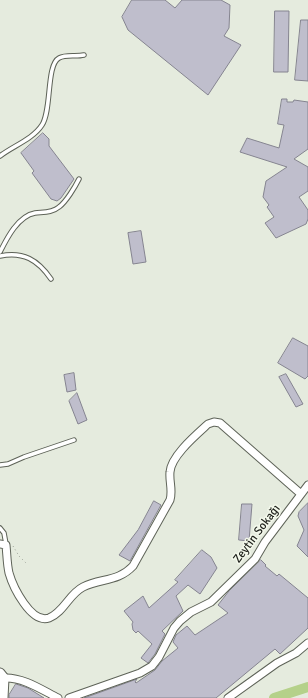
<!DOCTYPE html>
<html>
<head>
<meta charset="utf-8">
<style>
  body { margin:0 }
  canvas { display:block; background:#e5ebde }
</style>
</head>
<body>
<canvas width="308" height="698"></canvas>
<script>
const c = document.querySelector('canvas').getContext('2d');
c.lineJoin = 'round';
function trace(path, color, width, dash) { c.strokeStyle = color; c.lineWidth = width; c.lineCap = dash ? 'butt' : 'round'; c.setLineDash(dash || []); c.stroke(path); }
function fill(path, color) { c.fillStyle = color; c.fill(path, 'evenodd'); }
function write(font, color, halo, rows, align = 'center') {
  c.font = font + ' Signika,sans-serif'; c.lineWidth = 3; c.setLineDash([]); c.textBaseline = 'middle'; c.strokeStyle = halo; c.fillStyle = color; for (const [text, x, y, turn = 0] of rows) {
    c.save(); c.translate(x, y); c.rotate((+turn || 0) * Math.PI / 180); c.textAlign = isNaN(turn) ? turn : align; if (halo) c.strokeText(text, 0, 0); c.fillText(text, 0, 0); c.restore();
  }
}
trace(new Path2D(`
  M 274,698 L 308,687`), '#b5d18a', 10);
const building = new Path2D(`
  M 132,0 L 165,0 L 175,8 L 182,0 L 221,0 L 230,5 L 229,28 L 224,36 L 241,45 L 208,95 L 128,30 L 122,17 Z
  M 275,11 L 289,11 L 288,72 L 274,72 Z
  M 301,20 L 308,20 L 308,81 L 295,80 Z
  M 282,99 L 287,99 L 287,102 L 293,102 L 294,100 L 308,102 L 308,149 L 294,159 L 308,167 L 308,191 L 299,197 L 308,210 L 308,219 L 306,224 L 276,238 L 265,223 L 274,217 L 267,207 L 269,205 L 263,197 L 266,181 L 287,167 L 240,152 L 247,138 L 279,148 L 284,125 L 278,124 Z
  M 43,133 L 49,139 L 49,146 L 74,179 L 61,198 L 57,201 L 51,199 L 32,173 L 34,171 L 21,153 Z
  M 141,231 L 146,262 L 133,264 L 128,233 Z
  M 293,338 L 308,346 L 308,376 L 305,379 L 278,363 Z
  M 74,373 L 76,390 L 67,392 L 64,375 Z
  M 286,374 L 303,404 L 296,407 L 279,377 Z
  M 77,393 L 87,420 L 78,424 L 69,401 Z
  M 154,501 L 161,505 L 130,561 L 119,555 L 138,530 Z
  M 308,503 L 308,557 L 297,546 L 304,530 L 298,516 L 299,512 Z
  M 242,504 L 252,504 L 249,541 L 239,540 Z
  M 202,550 L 211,557 L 217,568 L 200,594 L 188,585 L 176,596 L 183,611 L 162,631 L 165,634 L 155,654 L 148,663 L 141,658 L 152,644 L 138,631 L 136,633 L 133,630 L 132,624 L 133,622 L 124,611 L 143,596 L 149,608 L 178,582 L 175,580 Z
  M 261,560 L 266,565 L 265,566 L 277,576 L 279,574 L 308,598 L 308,628 L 280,654 L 275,649 L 216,698 L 84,698 L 137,679 L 135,682 L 136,683 L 155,670 L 162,661 L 178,648 L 173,642 L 176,635 L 187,626 L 195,635 L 228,613 L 218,605 L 229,591 Z
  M 16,684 L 28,688 L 44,698 L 9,698 L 9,695 Z`);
fill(building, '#bfbecc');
trace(building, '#858490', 1);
const lane = new Path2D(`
  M 0,156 C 13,146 33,139 42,125 C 52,110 46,65 59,58 C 66,54 76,57 84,55
  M 0,252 C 7,238 18,216 35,213 C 43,212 52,213 59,207 C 66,202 75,187 79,179
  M 0,256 C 23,251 38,260 51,279
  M 0,465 L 8,464 L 24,457 L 74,440
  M 0,528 L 4,533 L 6,544`);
const street = new Path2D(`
  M 0,544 L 6,545 C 7,555 7,564 9,573 C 13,587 31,624 49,618 C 64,612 69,594 83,587 C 101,578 118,582 133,566 L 170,500 C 173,490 169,482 170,472 C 171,456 196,435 208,424 L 214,422 L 220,423 L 301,494
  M 4,678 C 23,677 42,690 58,698
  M 69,698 L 140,673 L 152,666 L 159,657 L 174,628 L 180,621 L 191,612 L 211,602 L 255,559 L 265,542 L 308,485
  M 228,698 L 277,663 L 296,653 L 308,643`);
const secondary = new Path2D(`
  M 0,673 L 4,678 L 3,698`);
trace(lane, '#5e6358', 5.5);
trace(street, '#5e6358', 9);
trace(secondary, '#5e6358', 11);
trace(new Path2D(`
  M 13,546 L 19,556 L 27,564`), '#999d93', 1, [1, 3]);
trace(lane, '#fff', 3.5);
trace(street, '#fff', 7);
trace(secondary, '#fff', 9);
write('12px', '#1e201b', '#f3f8eb', [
  ["Zeytin Sokağı",257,534,-53]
]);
</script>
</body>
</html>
